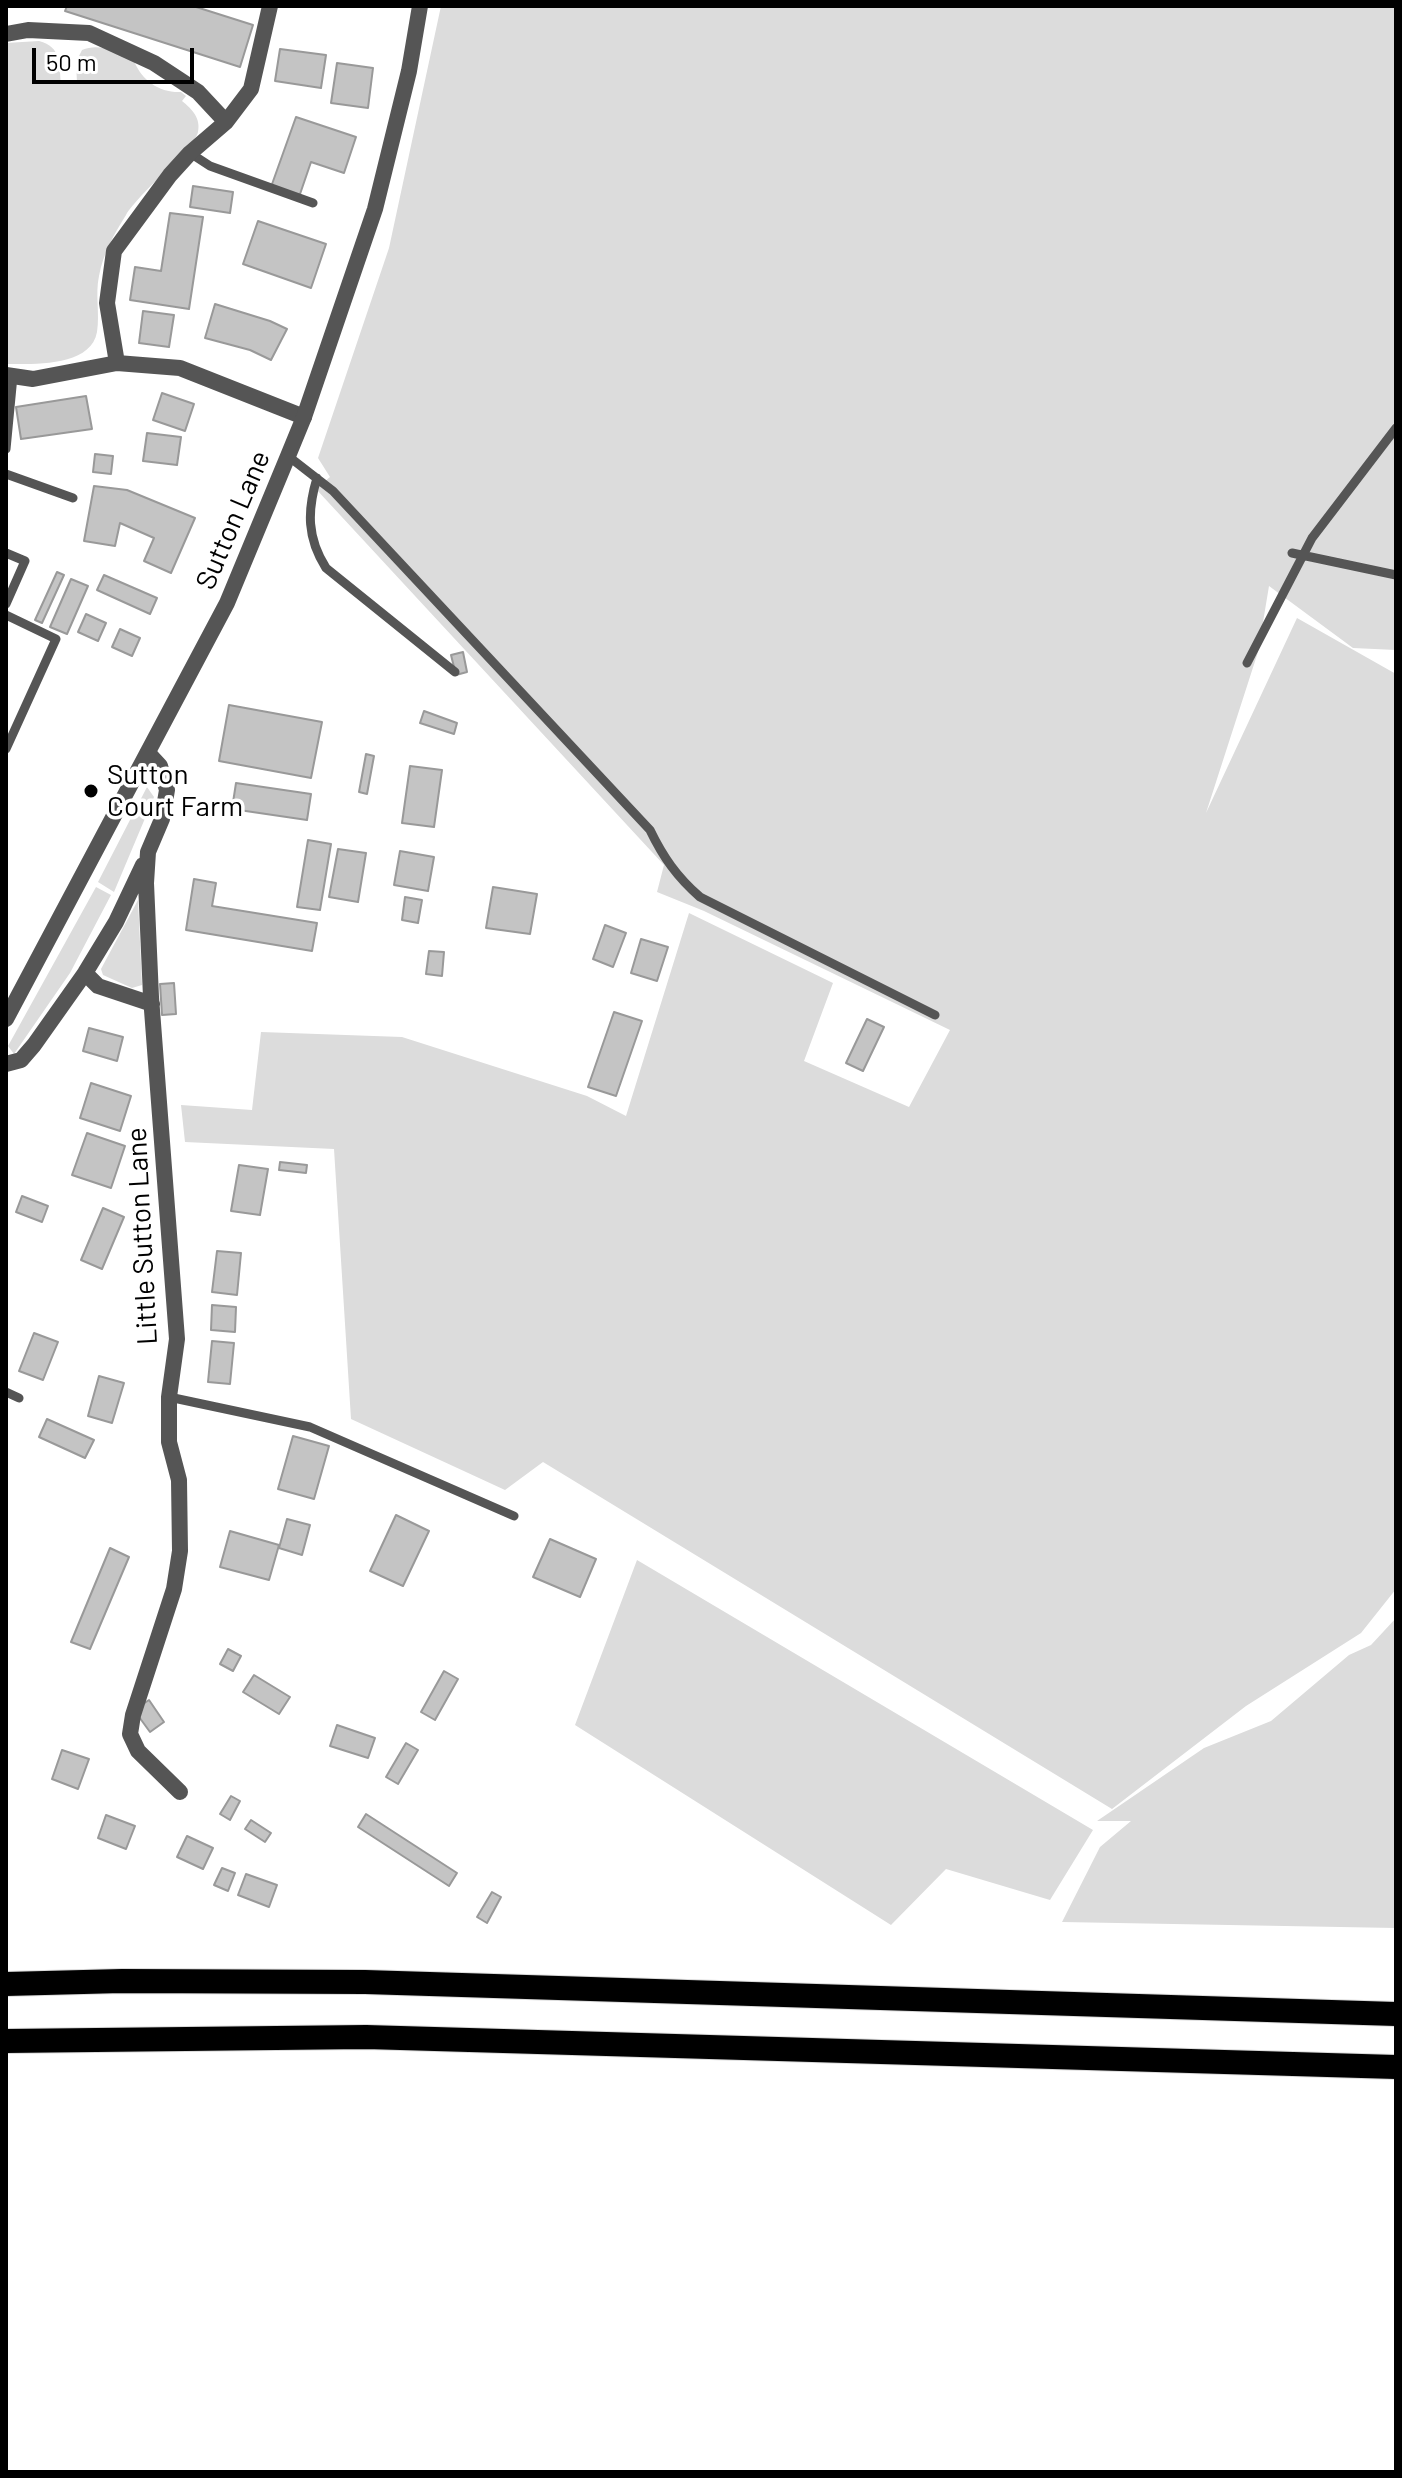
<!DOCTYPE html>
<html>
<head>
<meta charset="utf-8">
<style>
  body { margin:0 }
  #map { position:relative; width:1402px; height:2478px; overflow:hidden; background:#fff; font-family:Barlow,sans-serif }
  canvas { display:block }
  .frame { position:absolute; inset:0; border:8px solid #000; pointer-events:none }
  .scale { position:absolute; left:32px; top:48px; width:162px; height:36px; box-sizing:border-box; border:4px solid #000; border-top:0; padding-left:10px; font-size:24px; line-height:28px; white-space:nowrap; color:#000; -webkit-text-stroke:6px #fff; paint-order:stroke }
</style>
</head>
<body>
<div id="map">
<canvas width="1402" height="2478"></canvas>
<div class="frame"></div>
<div class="scale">50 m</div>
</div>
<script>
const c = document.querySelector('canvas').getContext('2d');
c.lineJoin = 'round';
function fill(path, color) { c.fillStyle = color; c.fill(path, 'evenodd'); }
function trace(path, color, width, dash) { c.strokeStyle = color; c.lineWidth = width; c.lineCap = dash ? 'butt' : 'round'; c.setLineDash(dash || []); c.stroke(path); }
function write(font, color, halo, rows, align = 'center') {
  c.font = font + ' Barlow,sans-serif'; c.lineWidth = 7; c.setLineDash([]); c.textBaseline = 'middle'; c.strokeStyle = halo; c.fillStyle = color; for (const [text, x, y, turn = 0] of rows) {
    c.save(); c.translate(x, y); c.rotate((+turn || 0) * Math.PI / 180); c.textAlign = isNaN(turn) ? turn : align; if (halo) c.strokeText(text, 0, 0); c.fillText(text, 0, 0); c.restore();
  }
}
fill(new Path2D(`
  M 441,6 L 1396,6 L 1396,650 L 1353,648 L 1269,586 L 1258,652 L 1206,813 L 1297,618 L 1396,674 L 1396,1589 L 1361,1633 L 1246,1706 L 1112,1809 L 543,1462 L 505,1490 L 351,1419 L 334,1149 L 185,1142 L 181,1105 L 252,1110 L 261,1032 L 402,1037 L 587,1096 L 626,1116 L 689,913 L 833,983 L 804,1061 L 909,1107 L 950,1030 L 704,911 L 657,892 L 664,865 L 316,489 L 330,477 L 318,458 L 389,248 Z
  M 39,41 C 62,47 59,64 61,84 L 77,83 L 76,62 L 82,50 C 101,42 117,53 134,61 C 142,81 160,93 181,92 L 186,96 L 182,101 C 192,109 201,118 198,132 C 195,147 139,193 126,215 C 114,234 103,254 99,276 C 95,295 100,313 97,332 C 91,367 33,364 6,364 L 6,43 Z
  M 147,787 L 154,797 L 114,892 L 98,882 Z
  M 96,887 L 111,895 L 70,973 L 14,1054 L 8,1046 Z
  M 138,900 L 142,985 L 132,988 L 103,975 L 101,969 Z
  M 637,1560 L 1093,1830 L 1050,1900 L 946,1869 L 891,1925 L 575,1725 Z
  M 1396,1618 L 1396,1928 L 1062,1922 L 1100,1847 L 1131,1821 L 1097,1821 L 1204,1748 L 1271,1721 L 1349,1655 L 1371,1645 Z`), '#dcdcdc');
const building = new Path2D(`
  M 67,6 L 193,6 L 253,25 L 240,67 L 65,11 Z
  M 280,49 L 326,55 L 321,88 L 275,81 Z
  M 337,63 L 373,68 L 368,108 L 331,103 Z
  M 296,117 L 356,137 L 344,173 L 311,162 L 299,197 L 271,187 Z
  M 193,186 L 233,192 L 230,213 L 190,207 Z
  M 170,213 L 203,217 L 189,309 L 130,300 L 135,267 L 161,271 Z
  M 258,221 L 326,244 L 311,288 L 243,264 Z
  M 215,304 L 270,321 L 287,329 L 271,360 L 250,350 L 205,338 Z
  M 143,311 L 174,315 L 169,347 L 139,343 Z
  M 162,393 L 194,404 L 185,431 L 153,420 Z
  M 86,396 L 92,429 L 21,439 L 16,407 Z
  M 147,433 L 181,437 L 177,465 L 143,461 Z
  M 95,454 L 113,456 L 111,474 L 93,472 Z
  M 94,486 L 127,490 L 195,518 L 171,573 L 144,561 L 154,538 L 120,523 L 115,546 L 84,541 Z
  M 57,572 L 64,575 L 42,623 L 35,620 Z
  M 104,575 L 157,598 L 150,614 L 97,590 Z
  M 71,579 L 88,586 L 67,634 L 50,627 Z
  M 86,614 L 106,623 L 98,641 L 78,632 Z
  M 120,629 L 140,638 L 132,656 L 112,647 Z
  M 463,652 L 467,672 L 456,675 L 451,655 Z
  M 229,705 L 322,722 L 311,778 L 219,761 Z
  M 424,711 L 457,723 L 454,734 L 420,723 Z
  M 366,754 L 374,756 L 367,794 L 359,792 Z
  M 410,766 L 442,770 L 434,827 L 402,823 Z
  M 236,783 L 311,794 L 307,820 L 232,809 Z
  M 308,840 L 331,844 L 320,910 L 297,907 Z
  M 338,849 L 366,853 L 358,902 L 329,897 Z
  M 400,851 L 434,857 L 428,891 L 394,885 Z
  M 194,879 L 216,883 L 212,906 L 317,923 L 312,951 L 186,930 Z
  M 493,887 L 537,894 L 530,934 L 486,928 Z
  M 405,897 L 422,900 L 418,923 L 402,920 Z
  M 605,925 L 626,933 L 613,967 L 593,959 Z
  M 641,939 L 668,947 L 657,981 L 631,973 Z
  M 429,951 L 444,952 L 442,976 L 426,974 Z
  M 174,983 L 176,1014 L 162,1015 L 160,984 Z
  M 614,1012 L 642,1021 L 616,1096 L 588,1087 Z
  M 867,1019 L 884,1027 L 863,1071 L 846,1063 Z
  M 89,1028 L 123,1037 L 117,1061 L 83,1051 Z
  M 91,1083 L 131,1096 L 120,1131 L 80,1118 Z
  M 87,1133 L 125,1146 L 111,1188 L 72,1175 Z
  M 280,1162 L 307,1165 L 306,1173 L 279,1170 Z
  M 239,1165 L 268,1169 L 260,1215 L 231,1211 Z
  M 22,1196 L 48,1206 L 42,1222 L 16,1212 Z
  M 103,1208 L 124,1217 L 102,1269 L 81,1260 Z
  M 217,1251 L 241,1253 L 237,1295 L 212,1292 Z
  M 212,1305 L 236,1307 L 235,1332 L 211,1330 Z
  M 34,1333 L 58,1342 L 43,1380 L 19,1371 Z
  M 212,1341 L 234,1343 L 230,1384 L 208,1382 Z
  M 99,1376 L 124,1383 L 112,1423 L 88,1416 Z
  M 47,1419 L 94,1440 L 85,1458 L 39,1437 Z
  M 293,1436 L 329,1446 L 314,1499 L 278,1489 Z
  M 396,1515 L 429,1531 L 403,1586 L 370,1571 Z
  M 287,1519 L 310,1525 L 302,1555 L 279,1548 Z
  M 230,1531 L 279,1545 L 269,1580 L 220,1567 Z
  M 550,1539 L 596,1559 L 580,1597 L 533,1577 Z
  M 110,1548 L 129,1557 L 90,1649 L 71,1642 Z
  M 228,1649 L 241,1656 L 233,1671 L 220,1664 Z
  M 444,1671 L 458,1679 L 435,1720 L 421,1712 Z
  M 254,1675 L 290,1697 L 279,1714 L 243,1692 Z
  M 149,1700 L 164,1722 L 150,1732 L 134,1710 Z
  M 337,1725 L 375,1738 L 368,1758 L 330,1746 Z
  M 406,1743 L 418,1750 L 398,1784 L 386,1777 Z
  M 62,1750 L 89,1759 L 78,1789 L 52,1779 Z
  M 231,1796 L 240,1801 L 230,1820 L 220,1814 Z
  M 366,1814 L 457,1873 L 449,1886 L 358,1827 Z
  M 106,1815 L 135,1826 L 126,1849 L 98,1838 Z
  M 251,1820 L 271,1833 L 265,1842 L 245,1829 Z
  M 187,1836 L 213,1848 L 203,1869 L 177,1857 Z
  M 222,1868 L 235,1873 L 228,1891 L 214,1885 Z
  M 246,1874 L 277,1885 L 269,1907 L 238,1895 Z
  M 492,1892 L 501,1897 L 487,1923 L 477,1917 Z`);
fill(building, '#c4c4c4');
trace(building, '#999', 2);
const motorway = new Path2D(`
  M 6,1984 L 122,1981 L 365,1982 L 1396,2014
  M 6,2041 L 366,2037 L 1396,2067`);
trace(motorway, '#dbdbdb', 26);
trace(new Path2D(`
  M 190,153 L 210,166 L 313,203
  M 6,449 L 13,376
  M 288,456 L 333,491 L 650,830 C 663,857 677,877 700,897 L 935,1015
  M 6,474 L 73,498
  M 317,478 C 307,511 307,538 326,568 L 455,672
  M 6,553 L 25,561 L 6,604
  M 1292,553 L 1396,575
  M 6,615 L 56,639 L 6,749
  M 1247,663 L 1312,538 L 1396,428
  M 6,1392 L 19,1398
  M 169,1397 L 310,1427 L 514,1516`), '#555', 9);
trace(new Path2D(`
  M 6,34 L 28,30 L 89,33 L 154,63 L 198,92 L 226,122
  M 117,363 L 107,303 L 114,251 L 170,175 L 190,153 L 226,122 L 251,89 L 270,6
  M 6,375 L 33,379 L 117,363 L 180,368 L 304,417
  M 148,753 L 160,766 L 167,790 L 162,819 L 148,852 L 146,883 L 151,997 L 177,1339 L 169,1397 L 169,1442 L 179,1480 L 180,1551 L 174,1589 L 133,1715 L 130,1734 L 138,1751 L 180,1792
  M 85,973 L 98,986 L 152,1004
  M 6,1064 L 21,1060 L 34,1045 L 85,973 L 116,922 L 143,865`), '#555', 16);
trace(new Path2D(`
  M 6,1019 L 227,603 L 288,456 L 304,417 L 375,209 L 409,71 L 420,6`), '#555', 16);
trace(motorway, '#000', 24);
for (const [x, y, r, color] of [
  [91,791,8,"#000"]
]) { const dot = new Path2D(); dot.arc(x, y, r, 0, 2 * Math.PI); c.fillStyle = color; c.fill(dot); trace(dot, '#fff', 3); }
write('28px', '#000', '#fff', [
  ["Sutton Lane",233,520,-67],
  ["Little Sutton Lane",142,1236,-93]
]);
write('28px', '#000', '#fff', [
  ["Sutton",107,775],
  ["Court Farm",107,807]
], 'left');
</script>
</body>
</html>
